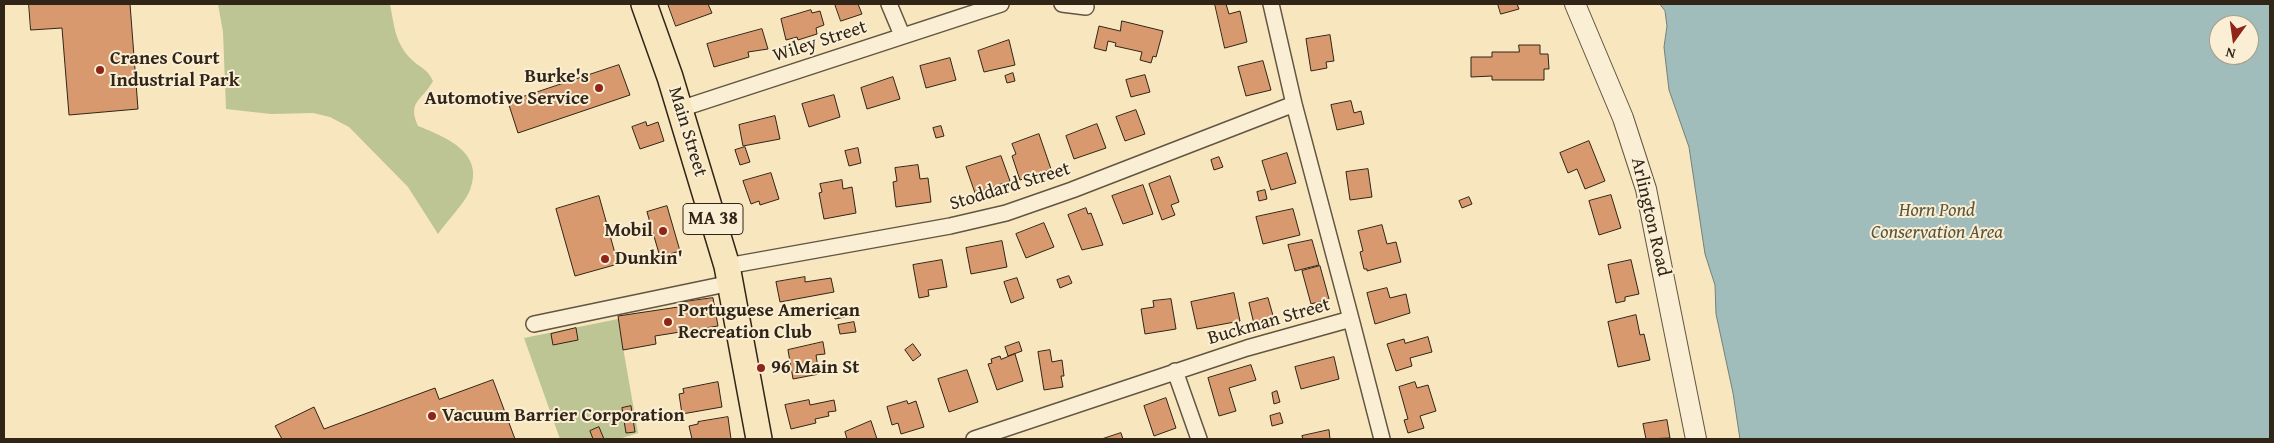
<!DOCTYPE html>
<html>
<head>
<meta charset="utf-8">
<style>
  body { margin:0 }
  #map { position:relative; width:2274px; height:443px; overflow:hidden; background:#f8e6bf; font-family:"Gentium Book Plus",serif }
  canvas { display:block }
  .frame { position:absolute; inset:0; border:5px solid #302517; pointer-events:none }
  .north { position:absolute; left:2209px; top:15px; width:50px; height:50px; box-sizing:border-box; background:#faefd5; border:1px solid #a99e89; border-radius:50%; rotate:194deg; font-size:14px; font-weight:700; line-height:20px; text-align:center; color:#302517 }
  .north::after { content:''; display:block; margin:auto; width:18px; height:22px; background:#8f2418; clip-path:polygon(50% 0,100% 100%,50% 72%,0 100%) }
</style>
</head>
<body>
<div id="map">
<canvas width="2274" height="443"></canvas>
<div class="frame"></div>
<div class="north">N</div>
</div>
<script>
const c = document.querySelector('canvas').getContext('2d');
c.lineJoin = 'round';
function fill(path, color) { c.fillStyle = color; c.fill(path, 'evenodd'); }
function trace(path, color, width, dash) { c.strokeStyle = color; c.lineWidth = width; c.lineCap = dash ? 'butt' : 'round'; c.setLineDash(dash || []); c.stroke(path); }
function write(font, color, halo, rows, align = 'center') {
  c.font = font + ' "Gentium Book Plus",serif'; c.lineWidth = 4; c.setLineDash([]); c.textBaseline = 'middle'; c.strokeStyle = halo; c.fillStyle = color; for (const [text, x, y, turn = 0] of rows) {
    c.save(); c.translate(x, y); c.rotate((+turn || 0) * Math.PI / 180); c.textAlign = isNaN(turn) ? turn : align; if (halo) c.strokeText(text, 0, 0); c.fillText(text, 0, 0); c.restore();
  }
}
fill(new Path2D(`
  M 218,4 L 390,4 C 394,25 395,43 411,59 C 420,68 427,68 433,81 C 422,101 407,101 418,126 C 445,137 485,152 470,190 C 465,203 447,221 438,234 L 408,187 L 349,127 L 330,117 L 313,113 L 271,114 L 226,109 L 223,32 Z
  M 618,319 L 638,433 L 619,439 L 560,439 L 524,338 Z`), '#bcc593');
const water = new Path2D(`
  M 1660,4 L 2270,4 L 2270,439 L 1740,439 L 1733,393 L 1716,314 L 1715,285 L 1705,254 L 1689,147 L 1669,90 L 1664,47 L 1667,26 L 1665,11 ZM 2219,25 L 2249,25 L 2249,55 L 2219,55 Z`);
fill(water, '#a0bdbb');
trace(water, '#738079', 1);
const building = new Path2D(`
  M 29,4 L 130,4 L 138,109 L 69,115 L 62,28 L 31,30 Z
  M 668,4 L 708,4 L 712,13 L 676,26 Z
  M 835,4 L 858,4 L 862,14 L 841,21 Z
  M 1215,4 L 1226,4 L 1229,14 L 1240,11 L 1247,42 L 1225,48 Z
  M 1498,4 L 1517,4 L 1519,9 L 1501,14 Z
  M 811,10 L 812,13 L 820,11 L 824,25 L 816,28 L 817,34 L 798,40 L 797,37 L 786,40 L 781,19 Z
  M 1122,21 L 1163,31 L 1156,57 L 1153,56 L 1151,63 L 1140,60 L 1142,52 L 1115,46 L 1116,43 L 1108,41 L 1106,51 L 1094,48 L 1099,26 L 1120,31 Z
  M 762,29 L 768,49 L 748,52 L 749,57 L 714,67 L 707,44 Z
  M 1330,35 L 1334,61 L 1326,62 L 1327,68 L 1311,71 L 1306,39 Z
  M 1009,40 L 1015,65 L 984,72 L 978,51 Z
  M 1519,45 L 1540,45 L 1540,54 L 1548,54 L 1549,69 L 1544,69 L 1544,80 L 1492,80 L 1492,76 L 1471,77 L 1471,57 L 1492,57 L 1492,52 L 1519,52 Z
  M 950,58 L 956,80 L 926,88 L 920,66 Z
  M 1263,61 L 1271,90 L 1246,96 L 1238,67 Z
  M 619,65 L 630,95 L 518,133 L 508,102 Z
  M 1013,73 L 1015,81 L 1007,83 L 1005,76 Z
  M 1145,75 L 1150,92 L 1131,97 L 1126,80 Z
  M 893,77 L 900,99 L 867,109 L 861,88 Z
  M 834,95 L 840,117 L 809,127 L 802,104 Z
  M 1351,101 L 1354,113 L 1361,111 L 1364,124 L 1337,130 L 1331,105 Z
  M 1136,110 L 1145,134 L 1125,141 L 1116,117 Z
  M 775,116 L 780,139 L 743,146 L 739,125 Z
  M 646,122 L 647,126 L 658,122 L 664,141 L 640,149 L 632,127 Z
  M 1097,124 L 1106,148 L 1074,159 L 1066,136 Z
  M 941,126 L 944,136 L 936,138 L 933,128 Z
  M 1039,134 L 1051,169 L 1020,180 L 1012,156 L 1016,154 L 1012,144 Z
  M 1589,141 L 1605,181 L 1585,189 L 1577,169 L 1568,173 L 1560,153 Z
  M 745,147 L 750,162 L 740,165 L 735,150 Z
  M 858,148 L 861,163 L 849,166 L 845,151 Z
  M 1287,153 L 1296,183 L 1271,190 L 1262,161 Z
  M 1001,156 L 1010,181 L 975,193 L 966,167 Z
  M 1219,157 L 1223,167 L 1214,170 L 1211,160 Z
  M 918,165 L 920,179 L 928,178 L 931,202 L 896,207 L 893,182 L 897,181 L 895,168 Z
  M 1368,169 L 1372,197 L 1350,200 L 1346,172 Z
  M 771,173 L 779,199 L 760,205 L 759,201 L 751,204 L 743,181 Z
  M 1170,176 L 1179,202 L 1171,205 L 1175,215 L 1162,220 L 1149,184 Z
  M 842,180 L 843,189 L 852,187 L 856,213 L 824,219 L 819,193 L 822,192 L 820,184 Z
  M 1143,185 L 1153,214 L 1123,224 L 1112,196 Z
  M 1265,190 L 1267,199 L 1259,201 L 1257,192 Z
  M 1611,195 L 1621,228 L 1599,235 L 1589,201 Z
  M 599,196 L 618,264 L 575,276 L 556,209 Z
  M 1469,197 L 1472,204 L 1462,208 L 1459,201 Z
  M 667,206 L 680,251 L 660,257 L 647,212 Z
  M 1086,208 L 1088,214 L 1091,213 L 1103,245 L 1082,250 L 1068,215 Z
  M 1293,209 L 1300,235 L 1263,244 L 1256,217 Z
  M 1044,223 L 1054,247 L 1026,258 L 1016,234 Z
  M 1382,225 L 1387,244 L 1396,242 L 1401,262 L 1367,271 L 1367,269 L 1364,269 L 1360,252 L 1363,251 L 1358,231 Z
  M 1312,240 L 1319,265 L 1295,271 L 1288,245 Z
  M 1002,241 L 1007,267 L 971,274 L 966,248 Z
  M 942,260 L 947,287 L 928,290 L 929,296 L 919,298 L 913,265 Z
  M 1631,260 L 1639,294 L 1625,297 L 1625,301 L 1616,303 L 1608,265 Z
  M 1320,266 L 1329,299 L 1311,304 L 1302,271 Z
  M 1069,276 L 1072,283 L 1060,288 L 1057,280 Z
  M 805,277 L 805,282 L 831,278 L 834,292 L 780,302 L 776,282 Z
  M 1017,278 L 1024,298 L 1011,303 L 1004,282 Z
  M 1387,288 L 1390,298 L 1406,294 L 1410,313 L 1375,324 L 1367,293 Z
  M 1234,293 L 1240,321 L 1197,329 L 1191,302 Z
  M 713,298 L 718,326 L 655,336 L 656,344 L 623,350 L 618,316 L 685,306 L 684,302 Z
  M 1268,298 L 1274,319 L 1254,324 L 1249,303 Z
  M 1171,299 L 1176,329 L 1145,334 L 1141,309 L 1154,307 L 1153,301 Z
  M 844,309 L 845,317 L 835,319 L 834,311 Z
  M 1636,315 L 1640,335 L 1644,334 L 1650,360 L 1618,367 L 1608,322 Z
  M 854,322 L 856,332 L 840,334 L 838,325 Z
  M 576,328 L 578,340 L 553,345 L 551,334 Z
  M 1428,337 L 1432,352 L 1410,358 L 1412,366 L 1396,371 L 1387,344 L 1404,339 L 1405,343 Z
  M 823,342 L 825,354 L 816,355 L 819,374 L 793,379 L 788,350 Z
  M 1019,342 L 1022,351 L 1008,356 L 1005,347 Z
  M 913,344 L 921,355 L 913,361 L 905,350 Z
  M 1050,350 L 1052,362 L 1062,360 L 1064,376 L 1061,376 L 1063,387 L 1044,390 L 1038,352 Z
  M 1015,354 L 1023,381 L 997,390 L 988,364 L 992,363 L 991,359 L 1000,356 L 1001,359 Z
  M 1334,357 L 1339,379 L 1301,389 L 1295,367 Z
  M 1251,365 L 1256,380 L 1229,388 L 1236,411 L 1219,416 L 1208,378 Z
  M 967,370 L 978,402 L 949,412 L 938,379 Z
  M 493,380 L 515,439 L 282,439 L 275,426 L 314,407 L 324,429 L 435,388 L 439,399 Z
  M 718,382 L 722,407 L 682,414 L 679,394 L 684,393 L 683,389 Z
  M 1415,382 L 1417,388 L 1428,385 L 1436,411 L 1420,416 L 1424,428 L 1408,433 L 1404,420 L 1408,419 L 1399,387 Z
  M 1277,391 L 1280,402 L 1274,404 L 1272,393 Z
  M 1166,398 L 1176,428 L 1154,436 L 1144,406 Z
  M 809,400 L 810,405 L 834,400 L 836,411 L 828,412 L 829,416 L 815,419 L 816,423 L 791,429 L 785,405 Z
  M 907,401 L 908,404 L 916,401 L 924,427 L 901,434 L 898,423 L 892,425 L 887,407 Z
  M 631,406 L 635,432 L 626,433 L 622,408 Z
  M 1280,413 L 1283,423 L 1272,426 L 1270,416 Z
  M 728,417 L 731,439 L 692,439 L 689,426 L 698,424 L 698,422 Z
  M 1667,420 L 1670,438 L 1646,439 L 1643,424 Z
  M 871,421 L 877,439 L 847,439 L 845,432 Z
  M 599,427 L 604,439 L 593,439 L 590,431 Z
  M 1329,430 L 1330,439 L 1303,439 L 1302,436 Z
  M 1121,433 L 1123,439 L 1102,439 Z`);
fill(building, '#d8996e');
trace(building, '#302517', 1);
const minor = new Path2D(`
  M 889,4 L 902,35
  M 1062,4 L 1086,7
  M 680,109 L 1001,4
  M 727,266 L 950,226 L 1006,213 L 1072,190 L 1294,104
  M 1351,319 L 1382,439
  M 534,324 L 731,283
  M 1175,371 L 1199,439
  M 974,439 L 1247,348 L 1351,319 L 1294,104 L 1271,4`);
const tertiary = new Path2D(`
  M 1575,4 L 1623,118 L 1646,189 L 1696,439`);
const primary = new Path2D(`
  M 644,4 L 670,77 L 727,266 L 759,439`);
trace(minor, '#625541', 18);
trace(tertiary, '#625541', 22);
trace(primary, '#302517', 28);
trace(minor, '#faefd5', 15);
trace(tertiary, '#faefd5', 20);
trace(primary, '#f8e6bf', 25);
for (const [x, y, r, color] of [
  [100,70,5,"#8f2418"],
  [599,88,5,"#8f2418"],
  [663,231,5,"#8f2418"],
  [605,259,5,"#8f2418"],
  [668,322,5,"#8f2418"],
  [761,368,5,"#8f2418"],
  [432,416,5,"#8f2418"]
]) { const dot = new Path2D(); dot.arc(x, y, r, 0, 2 * Math.PI); c.fillStyle = color; c.fill(dot); trace(dot, '#faefd5', 2); }
for (const [x, y, w] of [
  [713,219,60]
]) { const box = new Path2D(); box.roundRect(x - w / 2, y - 15.5, w, 31, 4); c.fillStyle = '#faefd5'; c.fill(box); trace(box, '#302517', 1); }
write('bold 18px', '#302517', null, [
  ["MA 38",713,219]
]);
write('19px', '#302517', '#faefd5', [
  ["Wiley Street",820,42,-18],
  ["Main Street",687,132,73],
  ["Stoddard Street",1010,187,-17],
  ["Arlington Road",1650,217,77],
  ["Buckman Street",1269,322,-16]
]);
write('bold 19px', '#302517', '#faefd5', [
  ["Cranes Court",110,59],
  ["Industrial Park",110,81],
  ["Burke's",589,77,"right"],
  ["Automotive Service",589,99,"right"],
  ["Mobil",653,231,"right"],
  ["Dunkin'",615,259],
  ["Portuguese American",678,311],
  ["Recreation Club",678,333],
  ["96 Main St",771,368],
  ["Vacuum Barrier Corporation",442,416]
], 'left');
write('italic 19px', '#5a553c', '#faefd5', [
  ["Horn Pond",1937,211],
  ["Conservation Area",1937,233]
]);
</script>
</body>
</html>
